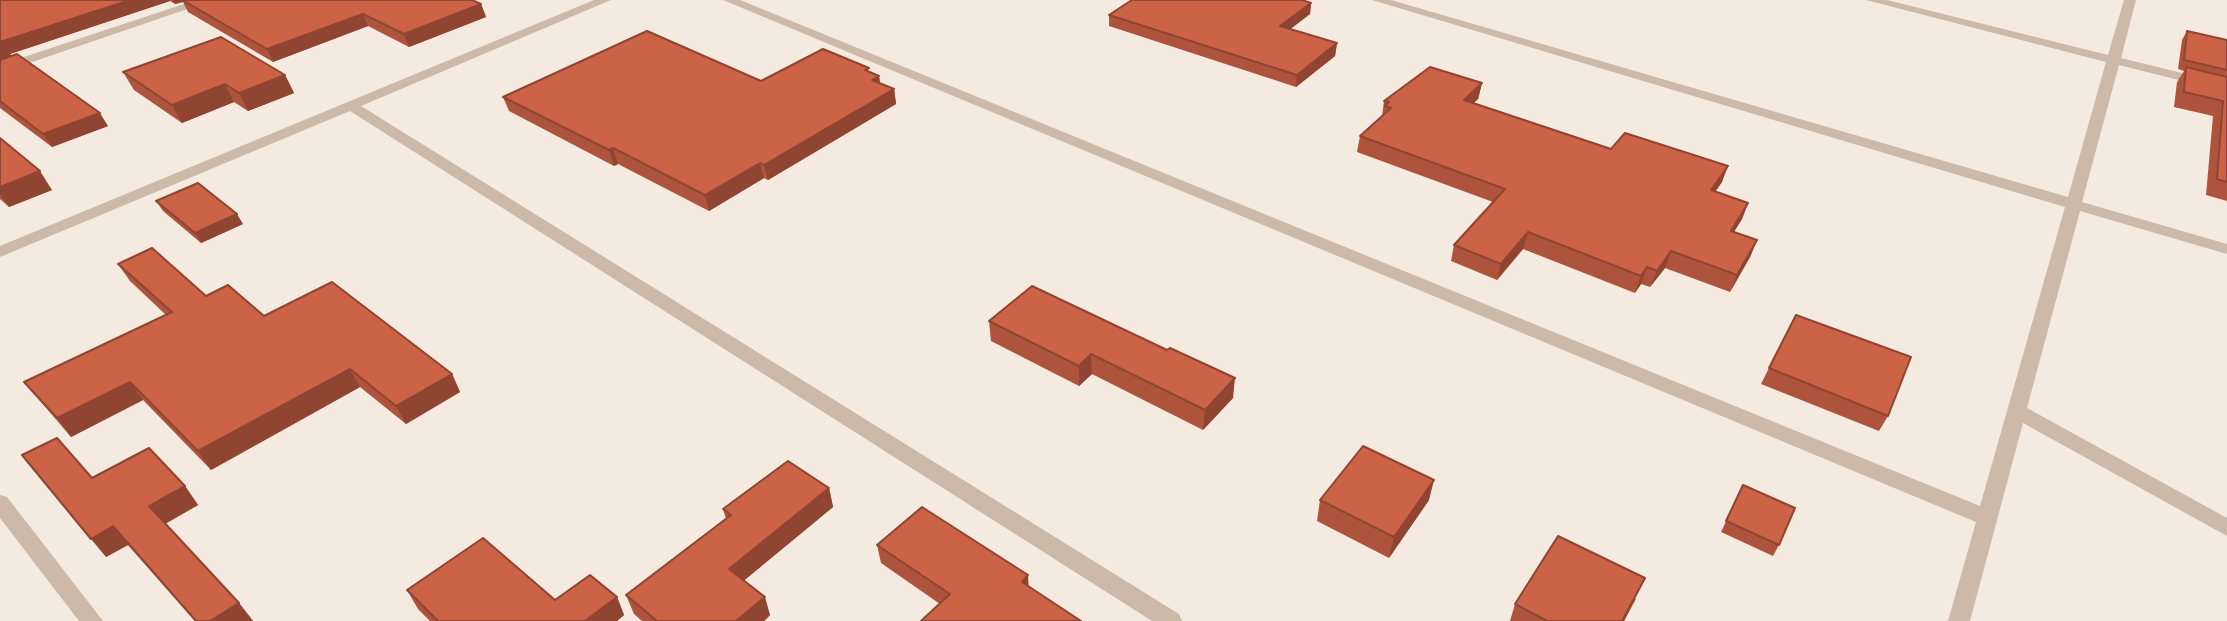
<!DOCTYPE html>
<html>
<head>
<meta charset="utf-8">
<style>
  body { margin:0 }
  canvas { display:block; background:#f4eadf }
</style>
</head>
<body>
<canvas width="2227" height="621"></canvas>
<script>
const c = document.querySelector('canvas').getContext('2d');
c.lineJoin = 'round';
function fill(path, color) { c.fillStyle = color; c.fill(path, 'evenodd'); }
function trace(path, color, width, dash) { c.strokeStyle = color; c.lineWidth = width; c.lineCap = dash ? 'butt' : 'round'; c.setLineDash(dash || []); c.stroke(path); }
fill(new Path2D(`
  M 196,0 L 214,0 L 0,73 L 0,65 Z
  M 594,0 L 611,0 L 361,106 L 1179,614 L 1182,621 L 1152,621 L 350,111 L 0,257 L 0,246 Z
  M 723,0 L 740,0 L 1980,506 L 2065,207 L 1372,0 L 1391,0 L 2068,197 L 2106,62 L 1866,0 L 1887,0 L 2108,55 L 2124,0 L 2136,0 L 2121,58 L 2227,84 L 2227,92 L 2119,65 L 2082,202 L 2227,244 L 2227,254 L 2080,211 L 2027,408 L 2227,518 L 2227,536 L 2023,423 L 1970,621 L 1948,621 L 1976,522 Z
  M 0,495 L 7,497 L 103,621 L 79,621 L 0,518 Z`), '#cdb9aa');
fill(new Path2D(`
  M 0,0 L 472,0 L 481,4 L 486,17 L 409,47 L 368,26 L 273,62 L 188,12 L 183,2 L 175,4 L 170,1 L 10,54 L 12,56 L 108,126 L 52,147 L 0,108 Z
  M 1311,3 L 1310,14 L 1290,29 L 1337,43 L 1335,56 L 1296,87 L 1109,26 L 1109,15 Z
  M 2187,31 L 2227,40 L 2227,201 L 2206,195 L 2213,116 L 2174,107 L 2177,82 L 2184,71 L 2178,69 L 2182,40 Z
  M 123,72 L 285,75 L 294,93 L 248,111 L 234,102 L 182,123 L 134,90 Z
  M 870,72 L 879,76 L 880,84 L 894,89 L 896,104 L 768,180 L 764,178 L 709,211 L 618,164 L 614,166 L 509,111 L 503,97 L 761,81 Z
  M 1482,83 L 1478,99 L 1473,103 L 1611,149 L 1722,182 L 1715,192 L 1748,203 L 1742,219 L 1734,232 L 1757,240 L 1750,257 L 1730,292 L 1665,268 L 1650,287 L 1641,284 L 1635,293 L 1523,249 L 1497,280 L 1451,261 L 1454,245 L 1493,202 L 1357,152 L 1360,136 L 1382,116 L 1384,101 Z
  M 0,138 L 52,190 L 9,207 L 0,199 Z
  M 156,201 L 243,224 L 201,243 L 163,211 Z
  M 118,264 L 206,296 L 264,316 L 452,374 L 460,392 L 406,424 L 360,387 L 211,470 L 143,400 L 71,437 L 24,382 L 166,315 L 130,281 Z
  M 989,321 L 1233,398 L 1203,430 L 1092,374 L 1079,386 L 991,341 Z
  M 1769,368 L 1888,416 L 1879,431 L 1761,384 Z
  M 92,478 L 185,486 L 198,505 L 165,524 L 239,603 L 253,621 L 195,621 L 128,545 L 106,557 Z
  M 1743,485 L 1779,545 L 1773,556 L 1721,532 Z
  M 829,488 L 833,507 L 743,581 L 770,615 L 764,621 L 642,621 L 634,614 L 626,595 L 726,519 L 723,509 Z
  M 1320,500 L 1429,500 L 1389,558 L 1317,521 Z
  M 877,545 L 1029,587 L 940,604 L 881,563 Z
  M 407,590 L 555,600 L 617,597 L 624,615 L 617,621 L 430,621 L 418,609 Z
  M 1636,599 L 1624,621 L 1510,621 L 1515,604 Z`), '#af543c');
fill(new Path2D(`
  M 130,0 L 170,0 L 170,1 L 10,54 L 13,58 L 0,63 L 0,42 Z
  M 173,0 L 182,0 L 183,2 L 175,4 Z
  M 1311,3 L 1310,14 L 1279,38 L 1280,26 Z
  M 481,4 L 486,17 L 409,47 L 404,34 Z
  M 363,14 L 368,26 L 273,62 L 267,49 Z
  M 1337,43 L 1335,56 L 1296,87 L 1297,75 Z
  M 285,75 L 294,93 L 248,111 L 239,93 Z
  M 879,76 L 881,91 L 872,80 Z
  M 1482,83 L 1478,99 L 1460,116 L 1464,100 Z
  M 225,84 L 234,102 L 182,123 L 172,105 Z
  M 894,89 L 896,104 L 768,180 L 764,165 Z
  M 100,113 L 108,126 L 52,147 L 43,134 Z
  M 613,148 L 618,164 L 614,166 L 609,150 Z
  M 760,163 L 764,178 L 709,211 L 705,195 Z
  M 1728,166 L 1722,182 L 1704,207 L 1711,190 Z
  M 40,171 L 52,190 L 9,207 L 0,194 L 0,187 Z
  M 1748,203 L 1742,219 L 1724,247 L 1731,231 Z
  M 237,214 L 243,224 L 201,243 L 195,233 Z
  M 1528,232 L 1523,249 L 1497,280 L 1501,264 Z
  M 1757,240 L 1750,257 L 1730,292 L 1737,275 Z
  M 1671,251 L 1665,268 L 1650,287 L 1657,271 Z
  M 1647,267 L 1641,284 L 1635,293 L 1641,276 Z
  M 1091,354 L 1092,374 L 1079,386 L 1079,366 Z
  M 350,369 L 360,387 L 211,470 L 198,451 Z
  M 452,374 L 460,392 L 406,424 L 396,406 Z
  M 1235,378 L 1233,398 L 1203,430 L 1205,410 Z
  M 130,382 L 143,400 L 71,437 L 57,418 Z
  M 1434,480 L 1429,500 L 1389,558 L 1394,537 Z
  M 185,486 L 198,505 L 163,525 L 149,506 Z
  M 829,488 L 833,507 L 735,588 L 729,569 Z
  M 113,526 L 128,545 L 106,557 L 91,539 Z
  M 1028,575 L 1029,594 L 1022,582 Z
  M 1645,578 L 1624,621 L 1622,621 Z
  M 617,597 L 624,615 L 617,621 L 585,621 Z
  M 765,597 L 770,615 L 764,621 L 736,621 Z
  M 239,603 L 253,621 L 210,621 Z`), '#8f4531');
const building = new Path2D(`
  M 0,0 L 130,0 L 0,42 Z
  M 182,0 L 472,0 L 481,4 L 404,34 L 363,14 L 267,49 Z
  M 1132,0 L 1302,0 L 1311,3 L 1280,26 L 1337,43 L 1297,75 L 1109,15 Z
  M 647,31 L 761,81 L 823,49 L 869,68 L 865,70 L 879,76 L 872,80 L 894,89 L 764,165 L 760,163 L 705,195 L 613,148 L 609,150 L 503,97 Z
  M 2187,31 L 2227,40 L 2227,70 L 2184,60 Z
  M 221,37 L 285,75 L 239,93 L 225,84 L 172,105 L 123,72 Z
  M 17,54 L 100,113 L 43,134 L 0,101 L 0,60 Z
  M 1430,67 L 1482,83 L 1464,100 L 1611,149 L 1625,133 L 1728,166 L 1711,190 L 1748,203 L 1731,231 L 1757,240 L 1737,275 L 1671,251 L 1657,271 L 1647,267 L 1641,276 L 1528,232 L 1501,264 L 1454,245 L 1505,189 L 1360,136 L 1391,108 L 1385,106 L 1389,102 L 1384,101 Z
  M 2186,67 L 2227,77 L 2227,182 L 2217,179 L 2223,101 L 2184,92 Z
  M 0,138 L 40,171 L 0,187 Z
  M 198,183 L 237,214 L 195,233 L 156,201 Z
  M 152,248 L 206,296 L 228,285 L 264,316 L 332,282 L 452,374 L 396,406 L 350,369 L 198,451 L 130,382 L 57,418 L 24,382 L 172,312 L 118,264 Z
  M 1032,286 L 1167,350 L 1170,348 L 1235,378 L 1205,410 L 1091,354 L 1079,366 L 989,321 Z
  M 1796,315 L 1911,357 L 1888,416 L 1769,368 Z
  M 57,438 L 92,478 L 149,448 L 185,486 L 149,506 L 239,603 L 210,621 L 196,621 L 113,526 L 91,539 L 22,455 Z
  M 1363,446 L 1434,480 L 1394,537 L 1320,500 Z
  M 788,461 L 829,488 L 729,569 L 765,597 L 736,621 L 657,621 L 626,595 L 731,515 L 723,509 Z
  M 1743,485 L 1795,508 L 1779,545 L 1726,521 Z
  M 922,507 L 1028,575 L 1022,582 L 1081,621 L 921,621 L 950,594 L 877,545 Z
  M 1558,536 L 1645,578 L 1622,621 L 1547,621 L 1515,604 Z
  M 483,538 L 555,600 L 590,575 L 617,597 L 585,621 L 438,621 L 407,590 Z`);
fill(building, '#cc6246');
trace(building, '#8f4531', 2);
</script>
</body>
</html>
